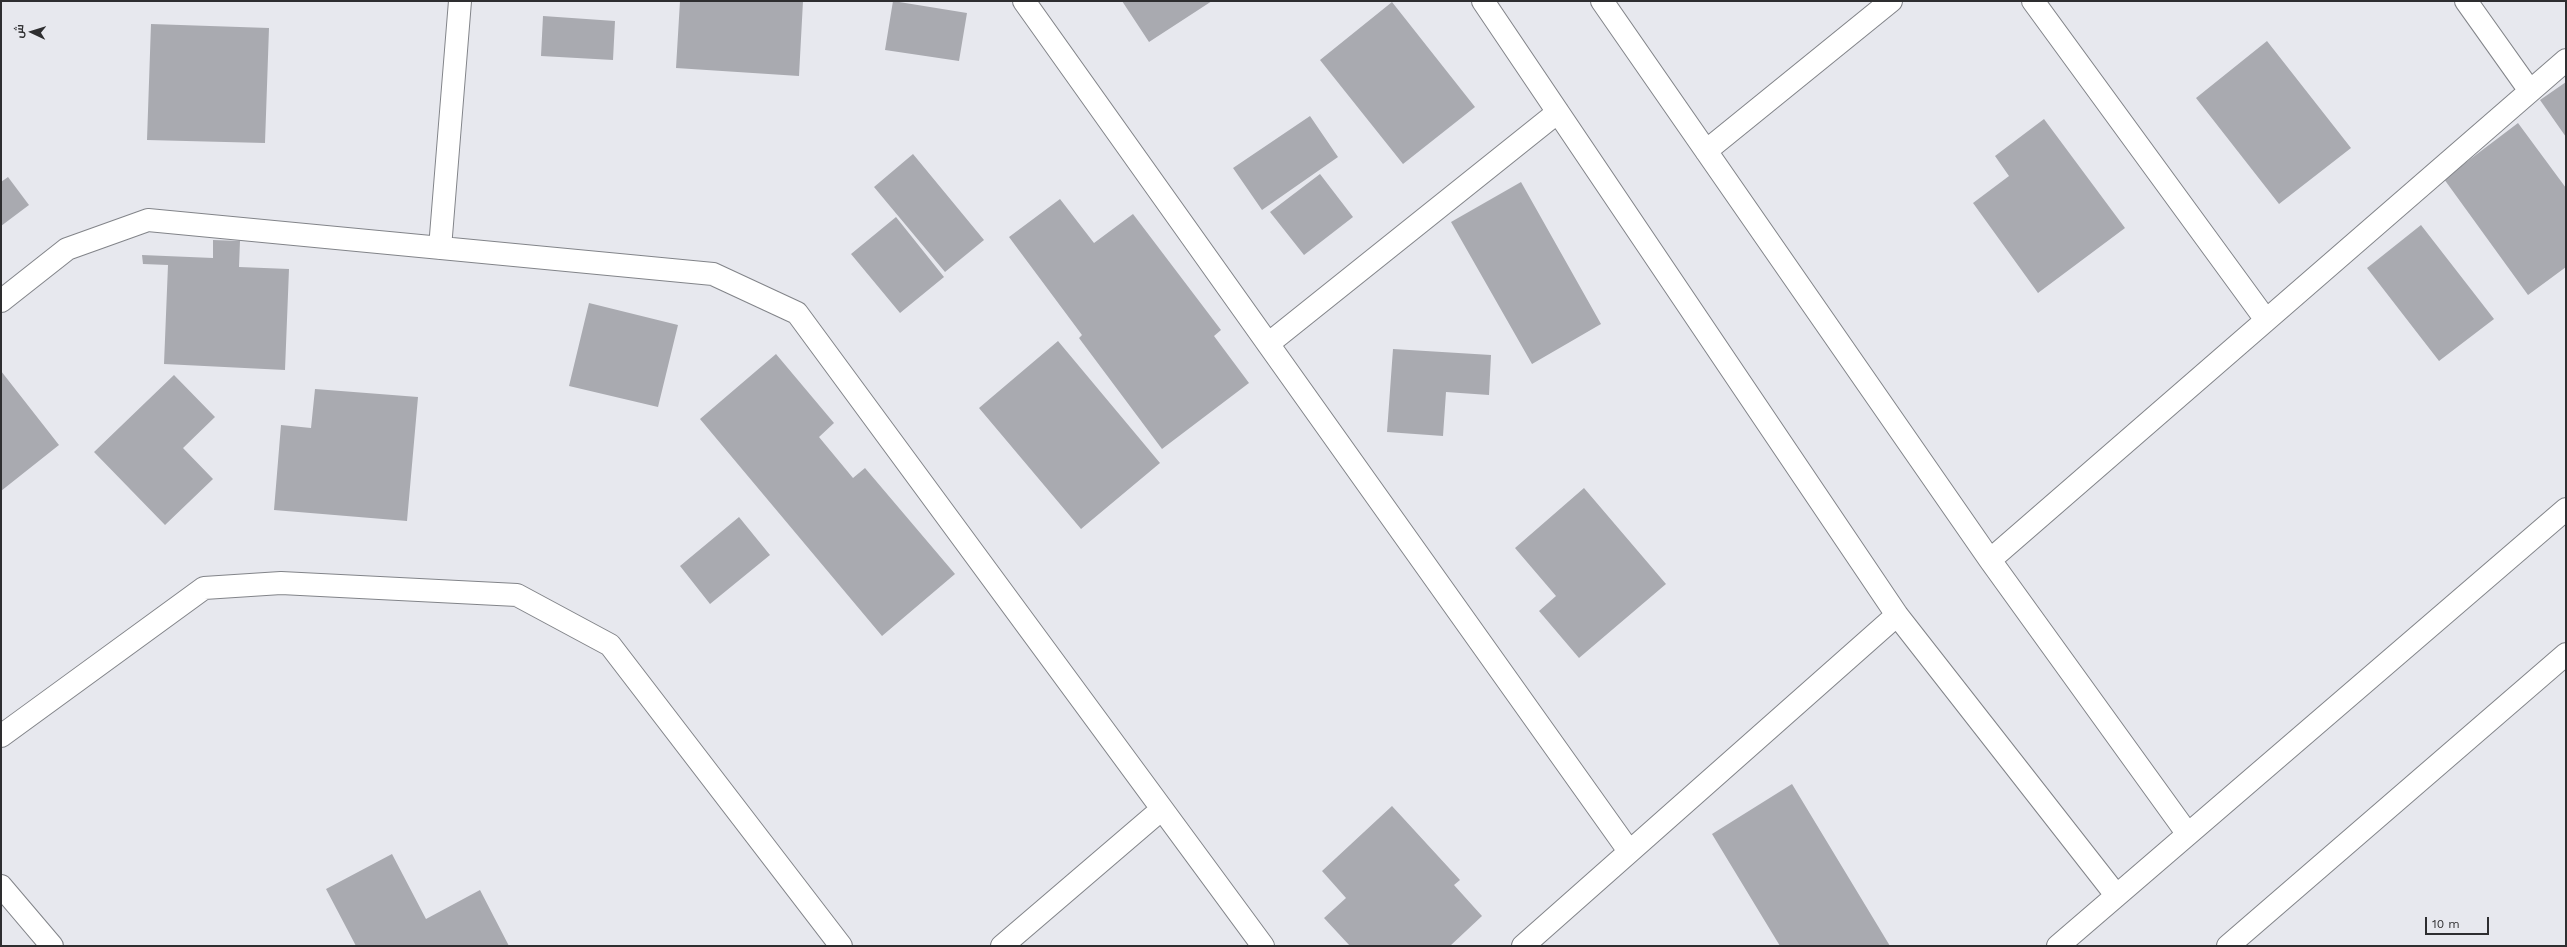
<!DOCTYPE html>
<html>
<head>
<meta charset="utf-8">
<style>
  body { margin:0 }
  #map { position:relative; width:2567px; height:947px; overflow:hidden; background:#e7e8ee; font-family:"Work Sans",Cairo,sans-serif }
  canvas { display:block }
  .frame { position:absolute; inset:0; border:2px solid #2e2e30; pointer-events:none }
  .north { position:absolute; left:12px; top:12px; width:40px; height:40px; -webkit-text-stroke:3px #e7e8ee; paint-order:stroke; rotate:274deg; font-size:11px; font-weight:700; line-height:16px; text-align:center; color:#2e2e30 }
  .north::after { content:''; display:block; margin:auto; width:14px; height:18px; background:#2e2e30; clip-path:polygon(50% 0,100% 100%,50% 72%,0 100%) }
  .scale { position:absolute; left:2425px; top:917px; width:64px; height:18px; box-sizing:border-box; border:2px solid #2e2e30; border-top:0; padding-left:5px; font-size:12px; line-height:14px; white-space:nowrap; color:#2e2e30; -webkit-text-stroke:3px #e7e8ee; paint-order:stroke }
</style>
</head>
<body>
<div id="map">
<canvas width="2567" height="947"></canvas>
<div class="frame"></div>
<div class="north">ش</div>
<div class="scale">10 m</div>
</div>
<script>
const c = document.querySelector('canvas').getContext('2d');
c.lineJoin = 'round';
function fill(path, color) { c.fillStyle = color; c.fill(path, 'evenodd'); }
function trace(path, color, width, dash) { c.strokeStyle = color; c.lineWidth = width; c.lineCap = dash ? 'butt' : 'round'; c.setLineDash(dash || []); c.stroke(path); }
fill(new Path2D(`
  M 680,1 L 803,1 L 799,76 L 676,68 Z
  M 893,1 L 967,13 L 959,61 L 885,50 Z
  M 1122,1 L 1212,1 L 1149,42 Z
  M 1392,2 L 1475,107 L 1403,164 L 1320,60 Z
  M 543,16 L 615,21 L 613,60 L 541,56 Z
  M 151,24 L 269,28 L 265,143 L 147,140 Z
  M 2267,41 L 2351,148 L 2279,204 L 2196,98 Z
  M 2566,82 L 2566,137 L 2540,100 Z
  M 1310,116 L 1338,157 L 1262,210 L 1233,168 Z
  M 2044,119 L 2125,228 L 2038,293 L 1973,203 L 2009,176 L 1995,156 Z
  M 2518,123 L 2566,188 L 2566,267 L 2528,295 L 2444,179 Z
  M 913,154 L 984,240 L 945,272 L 874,187 Z
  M 1320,174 L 1353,217 L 1304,255 L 1270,212 Z
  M 8,177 L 29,205 L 1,226 L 1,182 Z
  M 1521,182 L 1601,324 L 1532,364 L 1451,222 Z
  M 1060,199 L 1094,243 L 1133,214 L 1221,330 L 1214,336 L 1249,383 L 1162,449 L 1079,338 L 1082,335 L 1009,237 Z
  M 896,217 L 944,277 L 900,313 L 851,254 Z
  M 2421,225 L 2494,319 L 2439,361 L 2367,268 Z
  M 213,240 L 240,241 L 239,267 L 289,269 L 285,370 L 164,364 L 168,265 L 143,264 L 142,255 L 213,258 Z
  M 589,303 L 678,325 L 658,407 L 569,386 Z
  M 1058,341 L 1160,463 L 1081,529 L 979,408 Z
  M 1393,349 L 1491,355 L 1489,395 L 1446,392 L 1443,436 L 1387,432 Z
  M 776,354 L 834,423 L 819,437 L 853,478 L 865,468 L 955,574 L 882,636 L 700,419 Z
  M 1,371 L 59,445 L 1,491 Z
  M 174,375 L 215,417 L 183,448 L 213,479 L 165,525 L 94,452 Z
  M 315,389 L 418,397 L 407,521 L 274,510 L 281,425 L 311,428 Z
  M 1584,488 L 1666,584 L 1579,658 L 1539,611 L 1556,596 L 1515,548 Z
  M 739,517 L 770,555 L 710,604 L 680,566 Z
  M 1792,784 L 1890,946 L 1780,946 L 1712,834 Z
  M 1392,806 L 1460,880 L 1454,885 L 1482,916 L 1450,946 L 1350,946 L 1324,918 L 1346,898 L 1322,871 Z
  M 392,854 L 426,919 L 480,890 L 509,946 L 356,946 L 326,889 Z`), '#a9aab0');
const minor = new Path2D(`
  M 1024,1 L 1629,851
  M 1483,1 L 1897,615 L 2116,895
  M 1602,1 L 1990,560 L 2187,833
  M 2033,1 L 2266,320
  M 2466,1 L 2530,91
  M 1706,151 L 1891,1
  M 440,248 L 460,1
  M 1,301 L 67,249 L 148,220 L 713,274 L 797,313 L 1263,946
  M 1268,344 L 1558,112
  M 1990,560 L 2566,60
  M 1,736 L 204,588 L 281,583 L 517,595 L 610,645 L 841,946
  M 1,886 L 52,946
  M 1002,946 L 1162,809
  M 1523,946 L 1897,615
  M 2058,946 L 2566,509
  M 2228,946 L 2566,654`);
trace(minor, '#828489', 24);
trace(minor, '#fff', 22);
</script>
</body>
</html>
